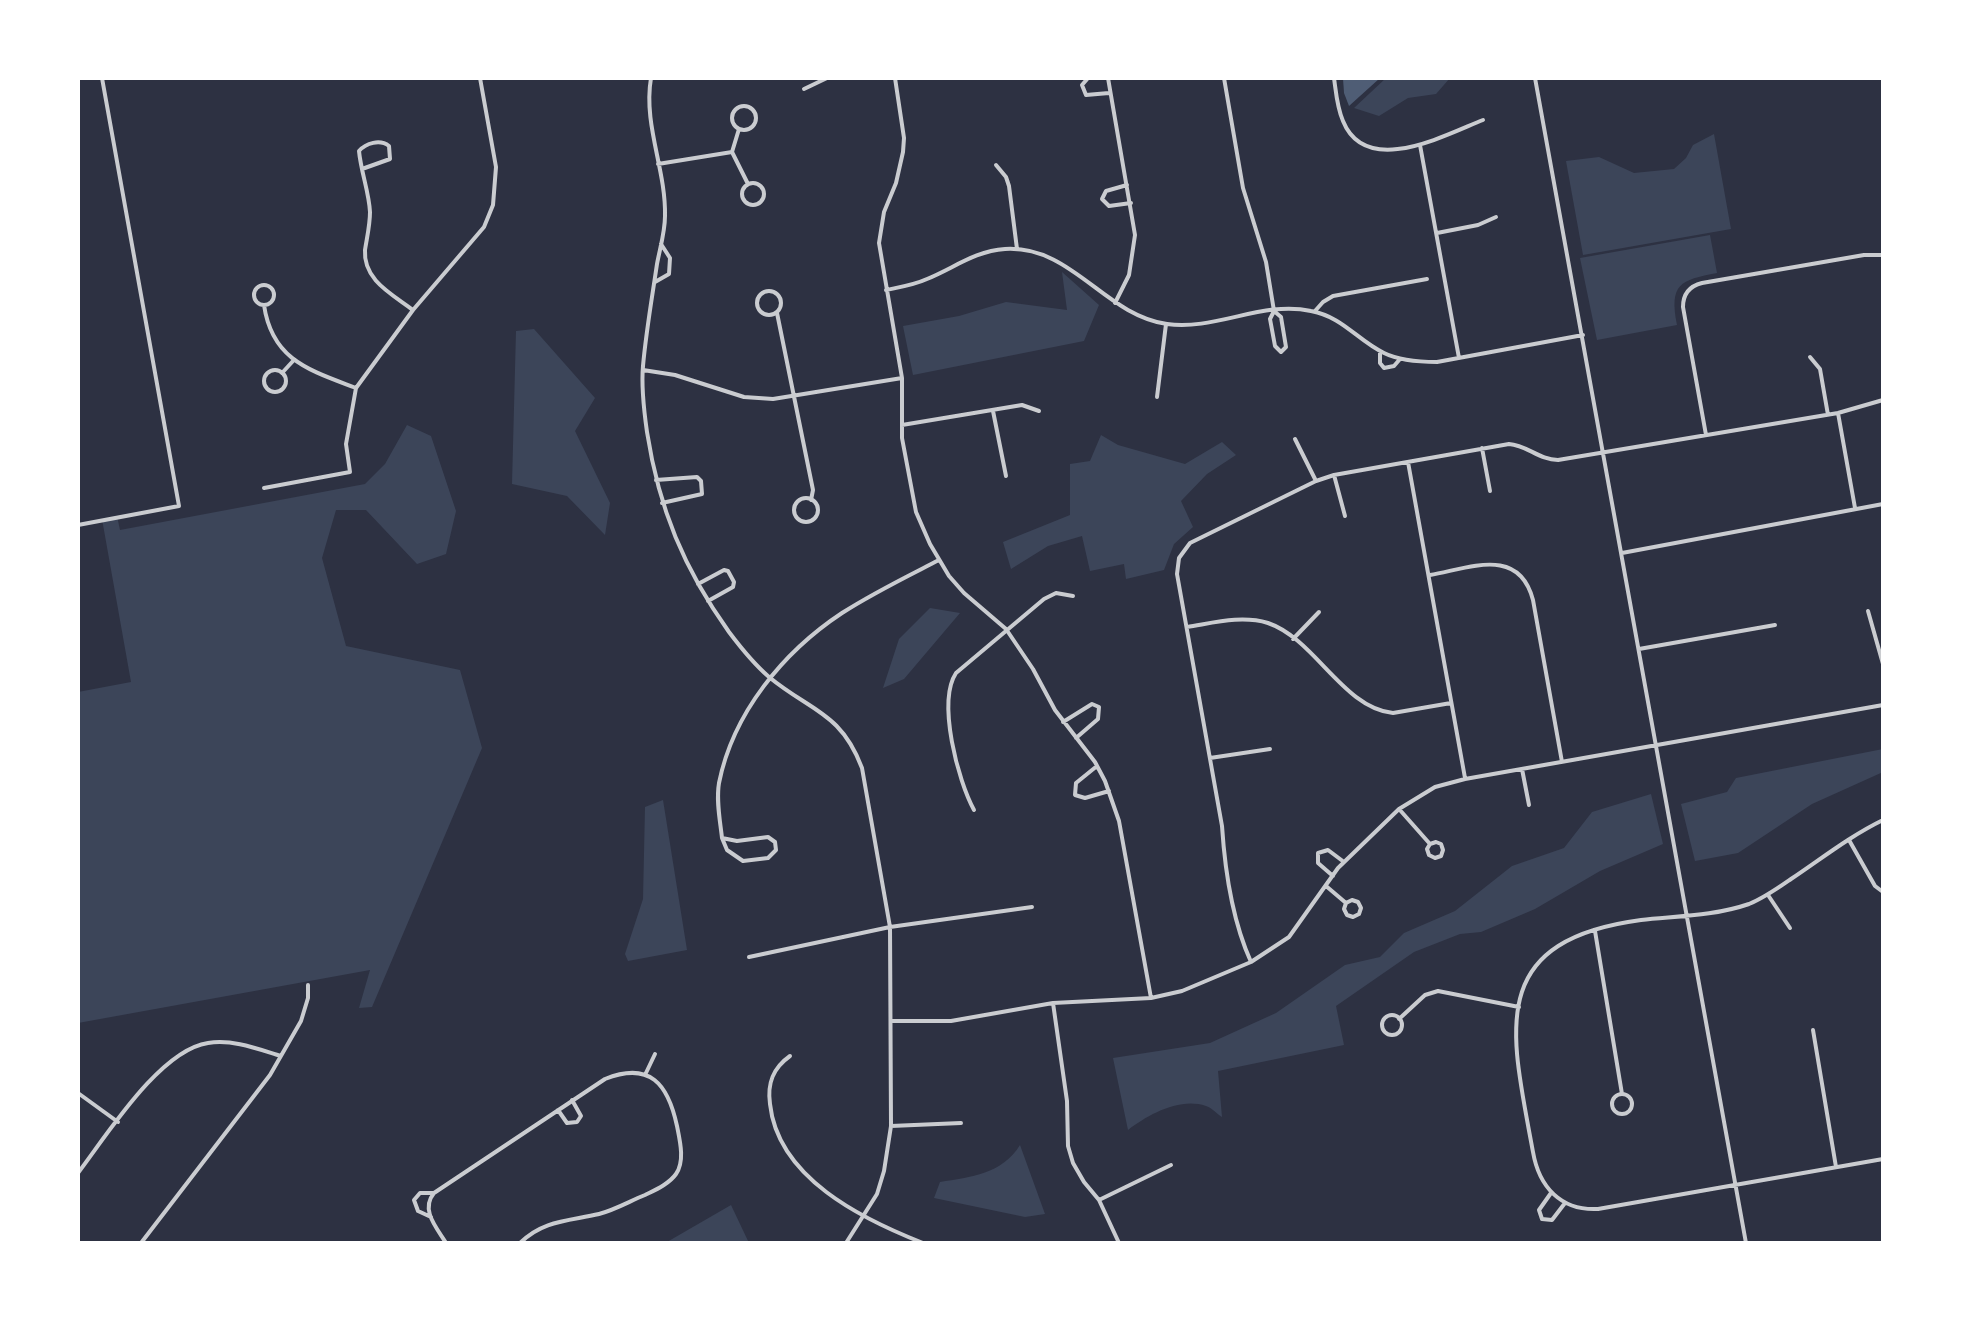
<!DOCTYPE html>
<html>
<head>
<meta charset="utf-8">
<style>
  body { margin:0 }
  #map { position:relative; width:1961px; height:1321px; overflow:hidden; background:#2d3142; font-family:"Public Sans",sans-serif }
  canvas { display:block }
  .frame { position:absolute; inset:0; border:80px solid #fff; pointer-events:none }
</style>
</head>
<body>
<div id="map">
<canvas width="1961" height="1321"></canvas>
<div class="frame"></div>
</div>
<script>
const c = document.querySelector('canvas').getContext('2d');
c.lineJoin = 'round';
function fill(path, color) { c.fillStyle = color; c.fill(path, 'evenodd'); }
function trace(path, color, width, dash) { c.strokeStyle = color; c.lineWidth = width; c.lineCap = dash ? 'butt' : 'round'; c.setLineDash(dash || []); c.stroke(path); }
fill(new Path2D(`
  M 1386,78 L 1450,78 L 1436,94 L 1408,98 L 1379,116 L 1354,108 Z
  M 1714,134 L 1731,229 L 1583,255 L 1566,161 L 1599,157 L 1634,173 L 1674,169 L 1686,158 L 1693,145 Z
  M 1710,235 L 1717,273 C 1680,280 1669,284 1677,325 L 1597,340 L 1580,258 Z
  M 1062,272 L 1099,305 L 1084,341 L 913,375 L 903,326 L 959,316 L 1006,302 L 1067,310 Z
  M 534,329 L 595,398 L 575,431 L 610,503 L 605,535 L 567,496 L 512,484 L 516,331 Z
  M 407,425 L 431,436 L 456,511 L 446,554 L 417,564 L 366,510 L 336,510 L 322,558 L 346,646 L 460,670 L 482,748 L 372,1007 L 359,1008 L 370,970 L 78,1023 L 78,692 L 131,682 L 102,519 L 117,516 L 120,530 L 365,484 L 385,464 Z
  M 1101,435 L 1118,445 L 1185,464 L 1222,442 L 1236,455 L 1207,474 L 1181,501 L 1193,527 L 1174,544 L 1164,570 L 1126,579 L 1124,564 L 1090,571 L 1082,536 L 1048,546 L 1011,569 L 1003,542 L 1070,515 L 1070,464 L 1090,461 Z
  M 930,608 L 960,613 L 904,679 L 883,688 L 899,639 Z
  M 1883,749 L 1883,772 L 1812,804 L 1738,853 L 1695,861 L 1681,804 L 1727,792 L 1736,778 Z
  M 1651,794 L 1663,844 L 1600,871 L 1535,909 L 1481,932 L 1460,934 L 1414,952 L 1336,1006 L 1344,1045 L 1218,1071 L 1222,1117 C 1217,1114 1211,1107 1206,1106 C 1179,1097 1148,1115 1128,1130 L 1113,1058 L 1210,1043 L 1276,1013 L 1345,965 L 1380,957 L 1404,933 L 1455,911 L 1512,866 L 1564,848 L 1592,812 Z
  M 663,800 L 687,950 L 628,961 L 625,954 L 643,899 L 645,807 Z
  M 1020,1145 L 1045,1214 L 1025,1217 L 934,1198 L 940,1182 C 971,1177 1002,1174 1020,1145 Z
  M 731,1205 L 749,1243 L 665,1243 L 667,1242 Z`), '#3c4559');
fill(new Path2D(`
  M 1343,78 L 1380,78 L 1349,106 L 1344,93 Z`), '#4f5d75');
trace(new Path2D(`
  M 651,78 C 643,125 666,169 665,216 C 665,232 660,248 657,264 C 652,298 646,332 643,366 C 641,388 644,411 647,432 C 659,509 684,569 729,632 C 741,648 754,664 769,677 C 810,711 841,712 862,768 L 890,927 L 891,1126 L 884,1171 L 877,1194 L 846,1243
  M 895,78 L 904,138 L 903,152 L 896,183 L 884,212 L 879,243 L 902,378 L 902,438 L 916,512 L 930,544 L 949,576 L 964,593 L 1006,629 L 1033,669 L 1055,710 L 1095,762 L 1105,781 L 1119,821 L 1151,998
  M 1088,78 L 1082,85 L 1086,95 L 1109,93
  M 1108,78 L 1135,235 L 1129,275 L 1115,303
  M 1224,78 L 1243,188 L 1266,262 L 1274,311 L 1270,319 L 1275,346 L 1281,352 L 1286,347 L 1281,317 L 1274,311
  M 1334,78 C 1336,92 1337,108 1343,121 C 1366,178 1445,135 1483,120
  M 1535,78 L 1746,1243
  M 804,89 L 827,78
  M732 118a12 12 0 1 1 24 0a12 12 0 1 1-24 0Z
  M 739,129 L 732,152 L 748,184
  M 1420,145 L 1459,358
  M 658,164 L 732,152
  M 996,165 L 1006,177 L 1009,186 L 1017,249
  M 362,169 L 390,159 L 389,146 C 380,139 366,143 359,151 C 361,172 369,192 370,212 C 370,225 367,237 365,250 C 363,280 392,294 413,310
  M742 194a11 11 0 1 1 22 0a11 11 0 1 1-22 0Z
  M 1127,185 L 1106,191 L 1102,199 L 1109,206 L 1131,203
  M 1437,233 L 1478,225 L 1496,217
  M 655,282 L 669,274 L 670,258 L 661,244
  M254 295a10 10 0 1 1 20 0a10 10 0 1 1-20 0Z
  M 886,290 C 900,287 914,285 927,279 C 954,268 975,251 1005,249 C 1072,245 1104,315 1167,324 C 1215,331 1263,300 1311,311 C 1343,317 1357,340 1384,353 C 1400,361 1419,362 1437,362 L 1583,335
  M757 303a12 12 0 1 1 24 0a12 12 0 1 1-24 0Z
  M 264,305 C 272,360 309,370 356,388
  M 1315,311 L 1323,302 L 1333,296 L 1427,279
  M 777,313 L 813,490 L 811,500
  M 1380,351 L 1380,363 L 1384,368 L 1394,366 L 1400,359
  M 1810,357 L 1820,369 L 1828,415
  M 643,370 L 675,375 L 744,397 L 773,399 L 902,378
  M264 381a11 11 0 1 1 22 0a11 11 0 1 1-22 0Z
  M 282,373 L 293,361
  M 1157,397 L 1166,324
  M 993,411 L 1006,476
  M 1838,413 L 1855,508
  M 902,425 L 1022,405 L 1039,411
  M 1706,435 L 1683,307 C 1683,294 1690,286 1702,283 L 1864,255 L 1883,255
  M 1295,439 L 1316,481
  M 1482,448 L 1490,491
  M 1408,462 L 1465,778
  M 1334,475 L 1345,516
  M 656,480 L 697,477 L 701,481 L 702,494 L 662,503
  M 264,488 L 350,472 L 346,444 L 356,388 L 413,310 L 484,227 L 493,205 L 496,167 L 480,78
  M794 510a12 12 0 1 1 24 0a12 12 0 1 1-24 0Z
  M 78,525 L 179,506 L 102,78
  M 1622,553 L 1883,504
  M 1430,575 C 1470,568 1519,546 1533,600 L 1562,762
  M 698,584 L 724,570 L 728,571 L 734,582 L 733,587 L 708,601
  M 1868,611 L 1883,664
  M 1187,627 C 1213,623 1241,615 1268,623 C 1315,639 1343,708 1393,713 L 1451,703
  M 1293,639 L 1319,612
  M 1639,649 L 1775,625
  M 1063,722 L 1092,704 L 1099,707 L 1098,719 L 1076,738
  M 1210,758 L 1270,749
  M 1097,766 L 1076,783 L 1075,795 L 1085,798 L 1109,791
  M 1522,769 L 1529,805
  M 1399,809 L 1430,844 L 1436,842 L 1441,844 L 1443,850 L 1441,856 L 1435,858 L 1429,855 L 1427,849 L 1430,844
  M 974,810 C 958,781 937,702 956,673 L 1044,599 L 1056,593 L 1073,596
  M 1883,820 C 1850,836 1821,859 1791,879 C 1778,888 1764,898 1749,904 C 1714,916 1678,916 1641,920 C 1484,941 1511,1032 1533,1152 C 1539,1187 1561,1211 1598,1209 L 1883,1159
  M 722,838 L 727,850 L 743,861 L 768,858 L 776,850 L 775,842 L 768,837 L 737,841 L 722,838 C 720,820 716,801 719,783 C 733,713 783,652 842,613 C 873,593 906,577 939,560
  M 1849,840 L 1875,886 L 1883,892
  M 1333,876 L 1318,863 L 1318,853 L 1328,850 L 1344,862
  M 1326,886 L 1346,903 L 1344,909 L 1347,915 L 1353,917 L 1359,914 L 1361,908 L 1358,902 L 1352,900 L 1346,903
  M 1768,895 L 1790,928
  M 1595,931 L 1622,1094
  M 749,957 L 890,927 L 1032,907
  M 1251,962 C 1232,920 1225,872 1222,826 L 1177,574 L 1179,558 L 1190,543 L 1316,481 L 1334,475 L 1509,444 C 1527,445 1539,460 1558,460 L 1838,413 L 1883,400
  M 1053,1003 L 1067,1101 L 1068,1146 L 1073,1163 L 1084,1182 L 1099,1200 L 1119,1243
  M1382 1025a10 10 0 1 1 20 0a10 10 0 1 1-20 0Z
  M 1399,1019 L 1425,995 L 1438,991 L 1519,1007
  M 892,1021 L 951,1021 L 1053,1003 L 1151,998 L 1182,991 L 1251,962 L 1289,937 L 1338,868 L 1399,809 L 1435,787 L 1465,779 L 1883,705
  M 1813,1030 L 1836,1167
  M 790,1056 C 773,1068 767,1083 770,1104 C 778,1178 862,1219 923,1243
  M 645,1075 L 655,1054
  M 78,1093 L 118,1122
  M1612 1104a10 10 0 1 1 20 0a10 10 0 1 1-20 0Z
  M 558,1110 L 567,1123 L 577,1122 L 581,1116 L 572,1100
  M 891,1126 L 961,1123
  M 78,1173 C 107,1135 160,1050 208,1043 C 233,1039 258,1049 281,1056
  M 1551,1193 L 1539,1210 L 1542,1219 L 1552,1220 L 1565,1203
  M 1099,1200 L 1171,1165
  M 431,1217 L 418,1211 L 414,1200 L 420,1193 L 434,1193
  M 141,1243 L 270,1075 L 301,1021 L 308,998 L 308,985
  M 446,1243 C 437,1228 420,1210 434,1193 L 605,1079 C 650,1061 668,1084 677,1126 C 680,1141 685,1161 676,1174 C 669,1184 655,1190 645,1195 C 630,1201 615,1210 599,1214 C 569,1221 543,1220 520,1243`), '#caccd0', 4);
</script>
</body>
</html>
